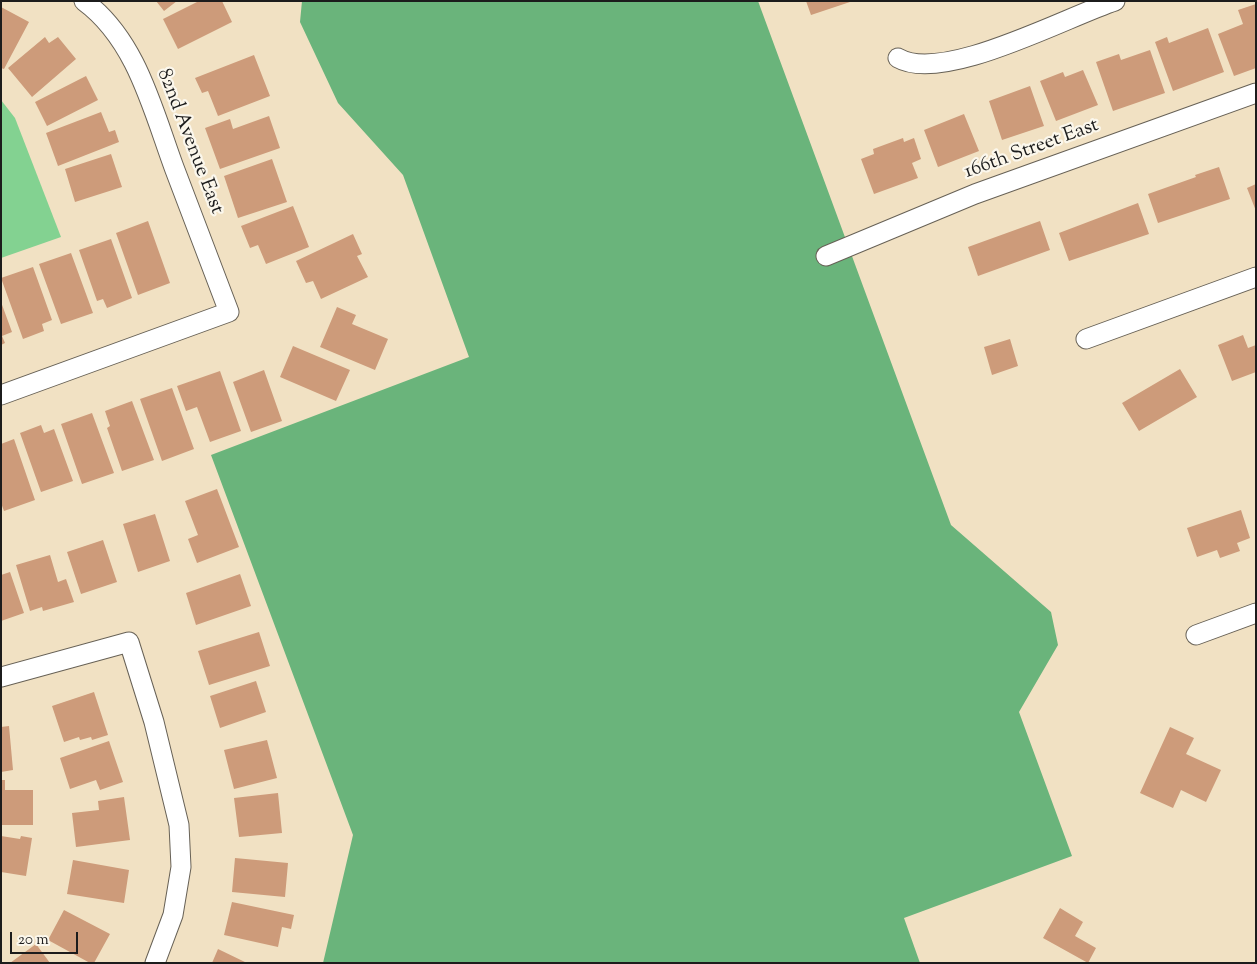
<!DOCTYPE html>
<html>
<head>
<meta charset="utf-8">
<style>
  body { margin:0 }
  #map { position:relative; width:1257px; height:964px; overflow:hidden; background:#f1e1c3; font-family:"Sorts Mill Goudy",serif }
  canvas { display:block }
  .frame { position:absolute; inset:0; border:2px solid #1c1c1c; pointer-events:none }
  .scale { position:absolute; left:10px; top:932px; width:68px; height:22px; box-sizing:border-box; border:2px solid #1c1c1c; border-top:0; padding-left:6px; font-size:15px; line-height:18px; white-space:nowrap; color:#1c1c1c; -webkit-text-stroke:4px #fbf7ec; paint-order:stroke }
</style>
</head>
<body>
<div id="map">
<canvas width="1257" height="964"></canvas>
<div class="frame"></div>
<div class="scale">20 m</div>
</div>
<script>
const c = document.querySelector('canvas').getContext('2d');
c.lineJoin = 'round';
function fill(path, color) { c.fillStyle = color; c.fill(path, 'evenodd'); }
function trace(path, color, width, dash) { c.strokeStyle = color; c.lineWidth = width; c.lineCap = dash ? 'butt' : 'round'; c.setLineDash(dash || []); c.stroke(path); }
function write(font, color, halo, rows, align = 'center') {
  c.font = font + ' "Sorts Mill Goudy",serif'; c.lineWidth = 4.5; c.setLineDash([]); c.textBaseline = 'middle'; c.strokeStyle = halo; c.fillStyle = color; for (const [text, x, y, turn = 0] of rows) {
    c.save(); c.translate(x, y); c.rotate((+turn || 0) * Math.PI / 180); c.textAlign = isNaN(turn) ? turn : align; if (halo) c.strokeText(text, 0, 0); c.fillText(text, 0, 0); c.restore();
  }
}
fill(new Path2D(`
  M 1,100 L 15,118 L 61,237 L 1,258 Z`), '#83d291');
fill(new Path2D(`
  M 302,1 L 758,1 L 951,525 L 1051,612 L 1058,645 L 1019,712 L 1072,856 L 904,918 L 920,963 L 323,963 L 353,835 L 211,455 L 469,357 L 403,175 L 338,103 L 300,22 Z`), '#6ab47b');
fill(new Path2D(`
  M 156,1 L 177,1 L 164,11 Z
  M 199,1 L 222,1 L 232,22 L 178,49 L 163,19 Z
  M 806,1 L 853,1 L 811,15 Z
  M 1256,4 L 1256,68 L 1234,76 L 1218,34 L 1243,24 L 1238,10 Z
  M 1,7 L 29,22 L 4,69 L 1,68 Z
  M 1208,28 L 1224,72 L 1173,91 L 1155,42 L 1167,37 L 1169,43 Z
  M 45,37 L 49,43 L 58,37 L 76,59 L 32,97 L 8,68 Z
  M 1150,50 L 1165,93 L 1113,111 L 1096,62 L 1119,54 L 1121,60 Z
  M 254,55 L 270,96 L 218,116 L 208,91 L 202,93 L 195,78 Z
  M 1083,70 L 1098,105 L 1056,121 L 1040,81 L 1063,72 L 1065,77 Z
  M 86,76 L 98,100 L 47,126 L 35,102 Z
  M 1030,86 L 1044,126 L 1002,140 L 989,101 Z
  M 101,112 L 109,132 L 115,130 L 119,142 L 58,166 L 46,133 Z
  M 964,114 L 979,151 L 938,167 L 924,130 Z
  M 269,116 L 280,148 L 220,169 L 205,128 L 230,119 L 233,129 Z
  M 903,138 L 904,142 L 914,138 L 921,159 L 912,163 L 918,178 L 874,194 L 861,159 L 874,154 L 873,149 Z
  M 111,154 L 122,187 L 75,202 L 65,169 Z
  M 272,159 L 287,202 L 238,218 L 224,176 Z
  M 1219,167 L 1230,199 L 1158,223 L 1148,194 L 1196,177 L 1195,175 Z
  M 1256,184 L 1256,211 L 1247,188 Z
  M 1138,203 L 1149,234 L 1069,261 L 1059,233 Z
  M 293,206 L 309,247 L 266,264 L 258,245 L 250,248 L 241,226 Z
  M 148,221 L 170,283 L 138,295 L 116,233 Z
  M 1040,221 L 1050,250 L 978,276 L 968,247 Z
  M 353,234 L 362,254 L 357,256 L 368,277 L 321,299 L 313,281 L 306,283 L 296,261 Z
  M 111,239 L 132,298 L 107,308 L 103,299 L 97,301 L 79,250 Z
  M 71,253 L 93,313 L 61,324 L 39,264 Z
  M 33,267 L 52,320 L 42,324 L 44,331 L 23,339 L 1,278 Z
  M 1,302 L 12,332 L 2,336 L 5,343 L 1,345 Z
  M 337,307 L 356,315 L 352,324 L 388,339 L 375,370 L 320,347 Z
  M 1243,335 L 1248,348 L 1256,345 L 1256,372 L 1232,381 L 1218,345 Z
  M 1010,339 L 1018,366 L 992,375 L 984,347 Z
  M 293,346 L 350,370 L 336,401 L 280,377 Z
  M 1180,369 L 1197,397 L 1139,431 L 1122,403 Z
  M 264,370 L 282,421 L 251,432 L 233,382 Z
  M 220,371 L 241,431 L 210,442 L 197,407 L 186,411 L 177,386 Z
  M 172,388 L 194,449 L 162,461 L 140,399 Z
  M 132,401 L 154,460 L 122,471 L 107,428 L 110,426 L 105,411 Z
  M 92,413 L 114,473 L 82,484 L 61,424 Z
  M 41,425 L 44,433 L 54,429 L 73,481 L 41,492 L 20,433 Z
  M 14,439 L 35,500 L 4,511 L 1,503 L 1,444 Z
  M 217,489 L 239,547 L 197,563 L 188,539 L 198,535 L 185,501 Z
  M 1241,510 L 1250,538 L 1237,543 L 1240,551 L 1220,558 L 1217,550 L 1197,557 L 1187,528 Z
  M 155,514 L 170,561 L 138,572 L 123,524 Z
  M 103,540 L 117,582 L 81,594 L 67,552 Z
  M 50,555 L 58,582 L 66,579 L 74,602 L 43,611 L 42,607 L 30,611 L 16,565 Z
  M 10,572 L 24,613 L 1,621 L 1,575 Z
  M 240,574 L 251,606 L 196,625 L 186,593 Z
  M 259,632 L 270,666 L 209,685 L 198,651 Z
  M 256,681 L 266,712 L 220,728 L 210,696 Z
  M 94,692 L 108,735 L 92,740 L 91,737 L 80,740 L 79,737 L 64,742 L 52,706 Z
  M 9,726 L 13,770 L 1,772 L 1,727 Z
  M 1170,727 L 1194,738 L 1186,754 L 1221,770 L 1206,802 L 1181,790 L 1173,808 L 1140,793 Z
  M 267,740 L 277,778 L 234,789 L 224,750 Z
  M 109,741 L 123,782 L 100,790 L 96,780 L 70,789 L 60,758 Z
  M 1,780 L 5,780 L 5,790 L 33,790 L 33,825 L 1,825 Z
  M 278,793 L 282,833 L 239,837 L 234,798 Z
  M 124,797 L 130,840 L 76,847 L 72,813 L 99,810 L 98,801 Z
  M 1,836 L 20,839 L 21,836 L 32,838 L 26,876 L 1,872 Z
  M 235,858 L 288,863 L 285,897 L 232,892 Z
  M 73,860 L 129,870 L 124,903 L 67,894 Z
  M 232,902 L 294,915 L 291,929 L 282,927 L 278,947 L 224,935 Z
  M 1060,908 L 1083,922 L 1075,936 L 1096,948 L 1088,963 L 1043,938 Z
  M 64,910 L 110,934 L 94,963 L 90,963 L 48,940 Z
  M 36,944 L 50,963 L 10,963 Z
  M 218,949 L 247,963 L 212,963 Z`), '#cd9b7a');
const minor = new Path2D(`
  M 898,58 C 943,84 1066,17 1115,1
  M 826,256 L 975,194 L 1256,93
  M 1086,339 L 1256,277
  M 1,395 L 229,312 C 211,265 193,217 175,170 C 153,111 137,40 84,1
  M 1196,635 L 1256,613
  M 1,677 L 129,642 L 154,722 L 179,825 L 181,867 L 173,915 L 155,963`);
trace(minor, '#676156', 21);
trace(minor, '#fff', 19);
write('20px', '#1c1c1c', '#fbf7ec', [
  ["82nd Avenue East",189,142,69],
  ["166th Street East",1032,150,-20]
]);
</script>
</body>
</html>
